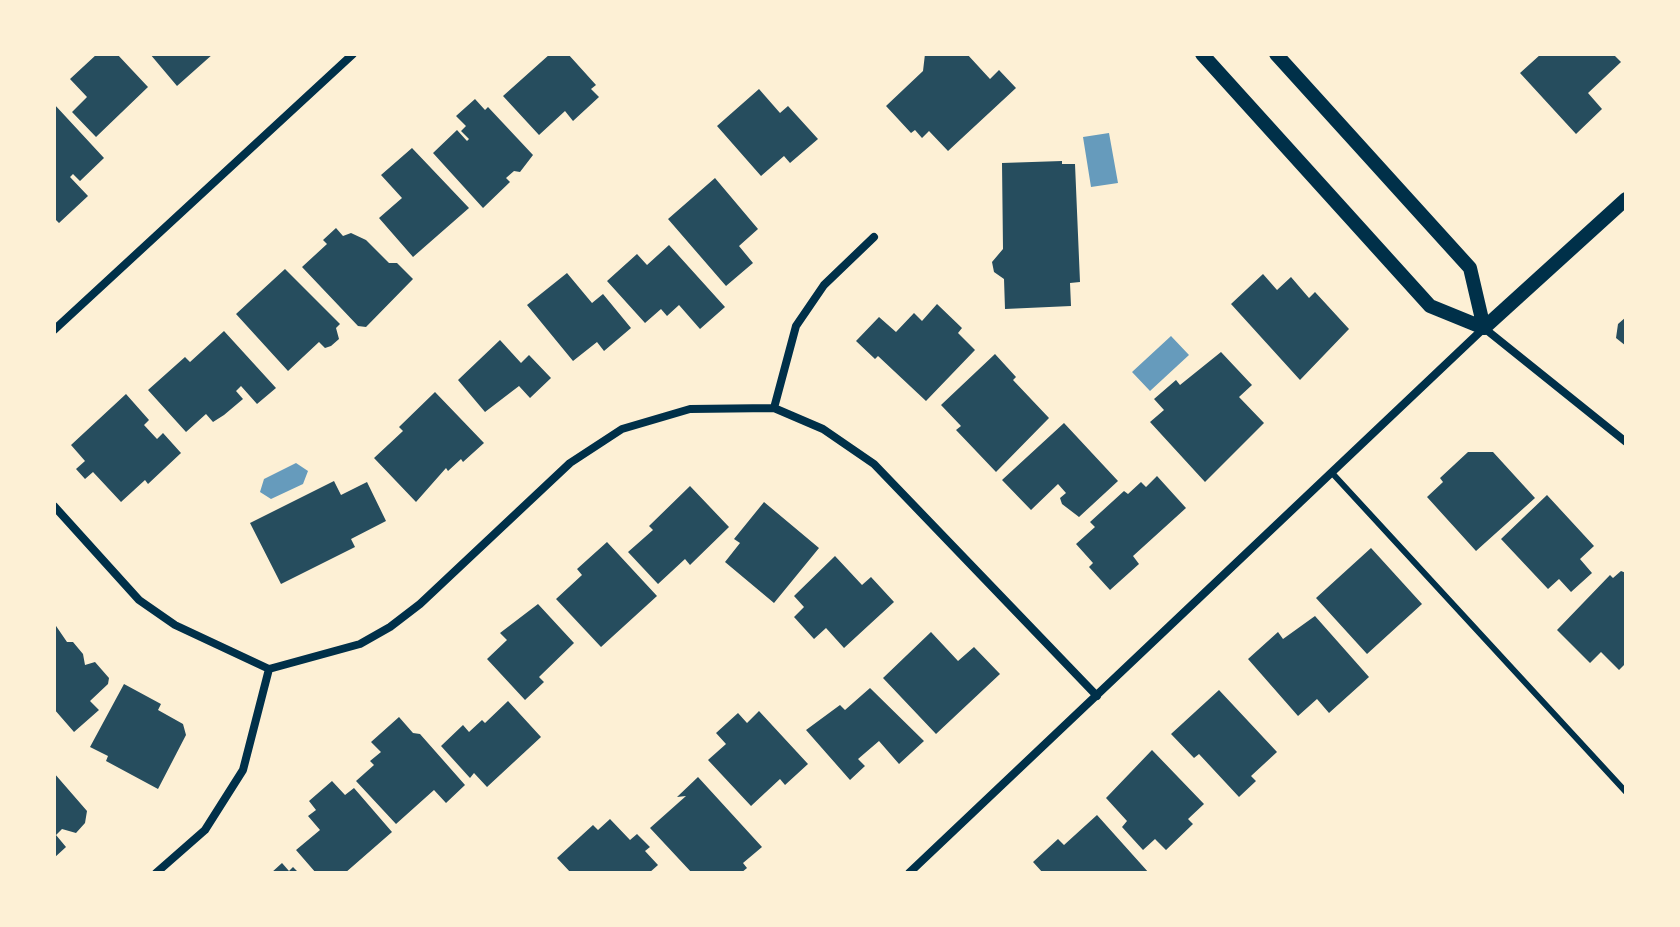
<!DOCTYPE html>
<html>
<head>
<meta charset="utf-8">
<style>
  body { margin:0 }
  #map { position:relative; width:1680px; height:927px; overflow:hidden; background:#fdf0d5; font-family:Inter,sans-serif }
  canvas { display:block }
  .frame { position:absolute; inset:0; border:56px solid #fdf0d5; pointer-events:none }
</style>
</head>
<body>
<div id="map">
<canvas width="1680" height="927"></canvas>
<div class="frame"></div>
</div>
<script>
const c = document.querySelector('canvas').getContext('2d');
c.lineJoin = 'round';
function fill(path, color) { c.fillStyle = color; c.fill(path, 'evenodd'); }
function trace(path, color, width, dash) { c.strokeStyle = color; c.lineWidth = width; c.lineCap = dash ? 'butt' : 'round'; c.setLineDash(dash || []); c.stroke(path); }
fill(new Path2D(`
  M 1109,133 L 1118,183 L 1091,187 L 1083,137 Z
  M 1171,336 L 1189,355 L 1150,391 L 1132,372 Z
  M 296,463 L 308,471 L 303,484 L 271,499 L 260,492 L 264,479 Z`), '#669bbc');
fill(new Path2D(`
  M 97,54 L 117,54 L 148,87 L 96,137 L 72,112 L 87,97 L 70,79 Z
  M 150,54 L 213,54 L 177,86 Z
  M 550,54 L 568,54 L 596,85 L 591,89 L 599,97 L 573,121 L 565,111 L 539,135 L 503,96 Z
  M 925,54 L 967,54 L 990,79 L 999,70 L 1016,88 L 948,151 L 929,131 L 922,138 L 915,130 L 911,133 L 886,106 L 923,71 Z
  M 1541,54 L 1613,54 L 1621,62 L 1588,93 L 1602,109 L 1576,134 L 1520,73 Z
  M 759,89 L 780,113 L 788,106 L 818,139 L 790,163 L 784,156 L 761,176 L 717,126 Z
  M 475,99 L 485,110 L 488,107 L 533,155 L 520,172 L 514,171 L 506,178 L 510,182 L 483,208 L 433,153 L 457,130 L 467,141 L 469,139 L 461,131 L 466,126 L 456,116 Z
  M 54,104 L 104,158 L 80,181 L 73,174 L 70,177 L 88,196 L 59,223 L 54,218 Z
  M 412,148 L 469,208 L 413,257 L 379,218 L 402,198 L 381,175 Z
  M 1062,161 L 1062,164 L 1075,164 L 1080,282 L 1070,283 L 1071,306 L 1005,309 L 1004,279 L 994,272 L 992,262 L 1003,249 L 1002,163 Z
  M 715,178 L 758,229 L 739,246 L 753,263 L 726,286 L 668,219 Z
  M 336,228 L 343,236 L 351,233 L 366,240 L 389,263 L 397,263 L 413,279 L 366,327 L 358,326 L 302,267 L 327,244 L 323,240 Z
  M 669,245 L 725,307 L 700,329 L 679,305 L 667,316 L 661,309 L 645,323 L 607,281 L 637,254 L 647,265 Z
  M 285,269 L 340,324 L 336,328 L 339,339 L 331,346 L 325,348 L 319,342 L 288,371 L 236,314 Z
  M 567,273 L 592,303 L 603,294 L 631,328 L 604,351 L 597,342 L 573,361 L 527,305 Z
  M 1263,274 L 1277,290 L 1291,277 L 1309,298 L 1315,292 L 1349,329 L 1300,380 L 1231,304 Z
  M 937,304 L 962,328 L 958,333 L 975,350 L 926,401 L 878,356 L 875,359 L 856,341 L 879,317 L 896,332 L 914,313 L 922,321 Z
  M 1626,317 L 1626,346 L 1616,338 L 1618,324 Z
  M 224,331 L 276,388 L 257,404 L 241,386 L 236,391 L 243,399 L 224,415 L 213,422 L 206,414 L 186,432 L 148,390 L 185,357 L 190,362 Z
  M 500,340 L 521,363 L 529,355 L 551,378 L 530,398 L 519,386 L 485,412 L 458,380 Z
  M 1221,352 L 1252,385 L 1239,397 L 1264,423 L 1205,482 L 1150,422 L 1164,410 L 1154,399 L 1176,380 L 1180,385 Z
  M 995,354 L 1016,377 L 1013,380 L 1049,418 L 996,472 L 956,430 L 961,426 L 941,405 Z
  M 435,392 L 484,443 L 463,462 L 461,459 L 448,471 L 446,468 L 416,502 L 374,458 L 403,431 L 399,427 Z
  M 126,394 L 149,420 L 144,425 L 157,439 L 163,433 L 181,453 L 148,484 L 145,480 L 121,502 L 93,472 L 85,479 L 76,469 L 85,461 L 71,445 Z
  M 1064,423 L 1118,481 L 1079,517 L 1062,504 L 1060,498 L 1066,493 L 1058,484 L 1031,510 L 1002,480 Z
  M 1468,452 L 1493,452 L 1535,498 L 1476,551 L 1427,497 L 1443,482 L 1440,478 Z
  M 1157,476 L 1186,508 L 1133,556 L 1139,564 L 1110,590 L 1089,567 L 1093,563 L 1076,544 L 1095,527 L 1090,522 L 1124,491 L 1128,494 L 1141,482 L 1146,487 Z
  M 334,481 L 341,495 L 367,482 L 386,521 L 351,539 L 355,547 L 281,584 L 250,523 Z
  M 690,486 L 729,527 L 690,565 L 685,559 L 658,584 L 628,552 L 653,530 L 649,526 Z
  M 1547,495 L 1594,546 L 1580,559 L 1592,573 L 1571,592 L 1559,579 L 1548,589 L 1501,539 Z
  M 764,502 L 819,548 L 774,603 L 725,562 L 740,543 L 734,539 Z
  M 607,542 L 657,596 L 601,647 L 556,599 L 582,575 L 577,569 Z
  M 1371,548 L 1422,604 L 1367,654 L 1316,598 Z
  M 835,556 L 862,585 L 871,577 L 894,602 L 844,648 L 826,628 L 814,639 L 794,617 L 804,607 L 794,596 Z
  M 1621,571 L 1626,573 L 1626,663 L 1619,670 L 1601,652 L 1590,663 L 1557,630 L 1610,575 L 1613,578 Z
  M 538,604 L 574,643 L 539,677 L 544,682 L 525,700 L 487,659 L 507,640 L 500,633 Z
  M 1315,616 L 1369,677 L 1329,713 L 1317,699 L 1298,716 L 1248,659 L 1278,632 L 1283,639 Z
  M 54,623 L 67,642 L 73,642 L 83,654 L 85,665 L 95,662 L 109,678 L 108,684 L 90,701 L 99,710 L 74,732 L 54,709 Z
  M 931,632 L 958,661 L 974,647 L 1000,674 L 936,734 L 883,678 Z
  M 124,684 L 161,704 L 158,710 L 183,724 L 186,735 L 158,789 L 106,761 L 108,756 L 90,747 Z
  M 870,688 L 924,741 L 899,764 L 879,741 L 858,759 L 865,766 L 850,780 L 806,730 L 840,705 L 845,710 Z
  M 1219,690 L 1277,752 L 1251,776 L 1256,781 L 1239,797 L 1199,754 L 1194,758 L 1171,734 Z
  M 508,701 L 541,737 L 487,787 L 474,773 L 470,778 L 441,746 L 463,725 L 469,732 L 482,720 L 485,723 Z
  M 759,711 L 808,764 L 785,785 L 780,779 L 751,806 L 708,760 L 726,744 L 716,733 L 738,713 L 747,723 Z
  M 399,717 L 413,733 L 420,734 L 465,785 L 446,803 L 434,790 L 396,824 L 356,781 L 374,765 L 370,761 L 381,752 L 371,742 Z
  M 1152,750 L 1204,804 L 1188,819 L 1193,824 L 1166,850 L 1155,839 L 1143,850 L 1122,827 L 1127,821 L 1106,798 Z
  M 54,773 L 87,811 L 85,823 L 76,833 L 62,829 L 56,835 L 66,847 L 54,858 Z
  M 698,777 L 762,847 L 743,863 L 747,868 L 741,873 L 692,873 L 650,828 L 686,796 L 677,797 Z
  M 332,781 L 345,795 L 354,788 L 392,832 L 345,873 L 316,873 L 296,850 L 320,830 L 308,816 L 316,810 L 309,801 Z
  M 1097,815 L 1149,873 L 1043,873 L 1033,862 L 1058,839 L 1064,845 Z
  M 610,819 L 630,840 L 637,834 L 650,847 L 645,851 L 658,865 L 649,873 L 571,873 L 557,858 L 593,825 L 598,830 Z
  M 282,863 L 289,871 L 293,867 L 299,873 L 271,873 Z`), '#264d5e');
trace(new Path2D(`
  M 1333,474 L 1626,792`), '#003049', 6);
trace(new Path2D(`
  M 54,330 L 353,54
  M 774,408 L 796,326 L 824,285 L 874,237
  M 54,506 L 139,600 L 175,625 L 269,669 L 360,644 L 390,627 L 420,604 L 570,463 L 622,429 L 690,409 L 774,408 L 823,429 L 874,464 L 1097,696
  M 156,873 L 205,830 L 243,770 L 269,669
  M 909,873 L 1484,328 L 1626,442`), '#003049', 8);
trace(new Path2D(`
  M 1202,54 L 1430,306 L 1484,328
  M 1276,54 L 1470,268 L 1484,328
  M 1484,328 L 1626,199`), '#003049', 14);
</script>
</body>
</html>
